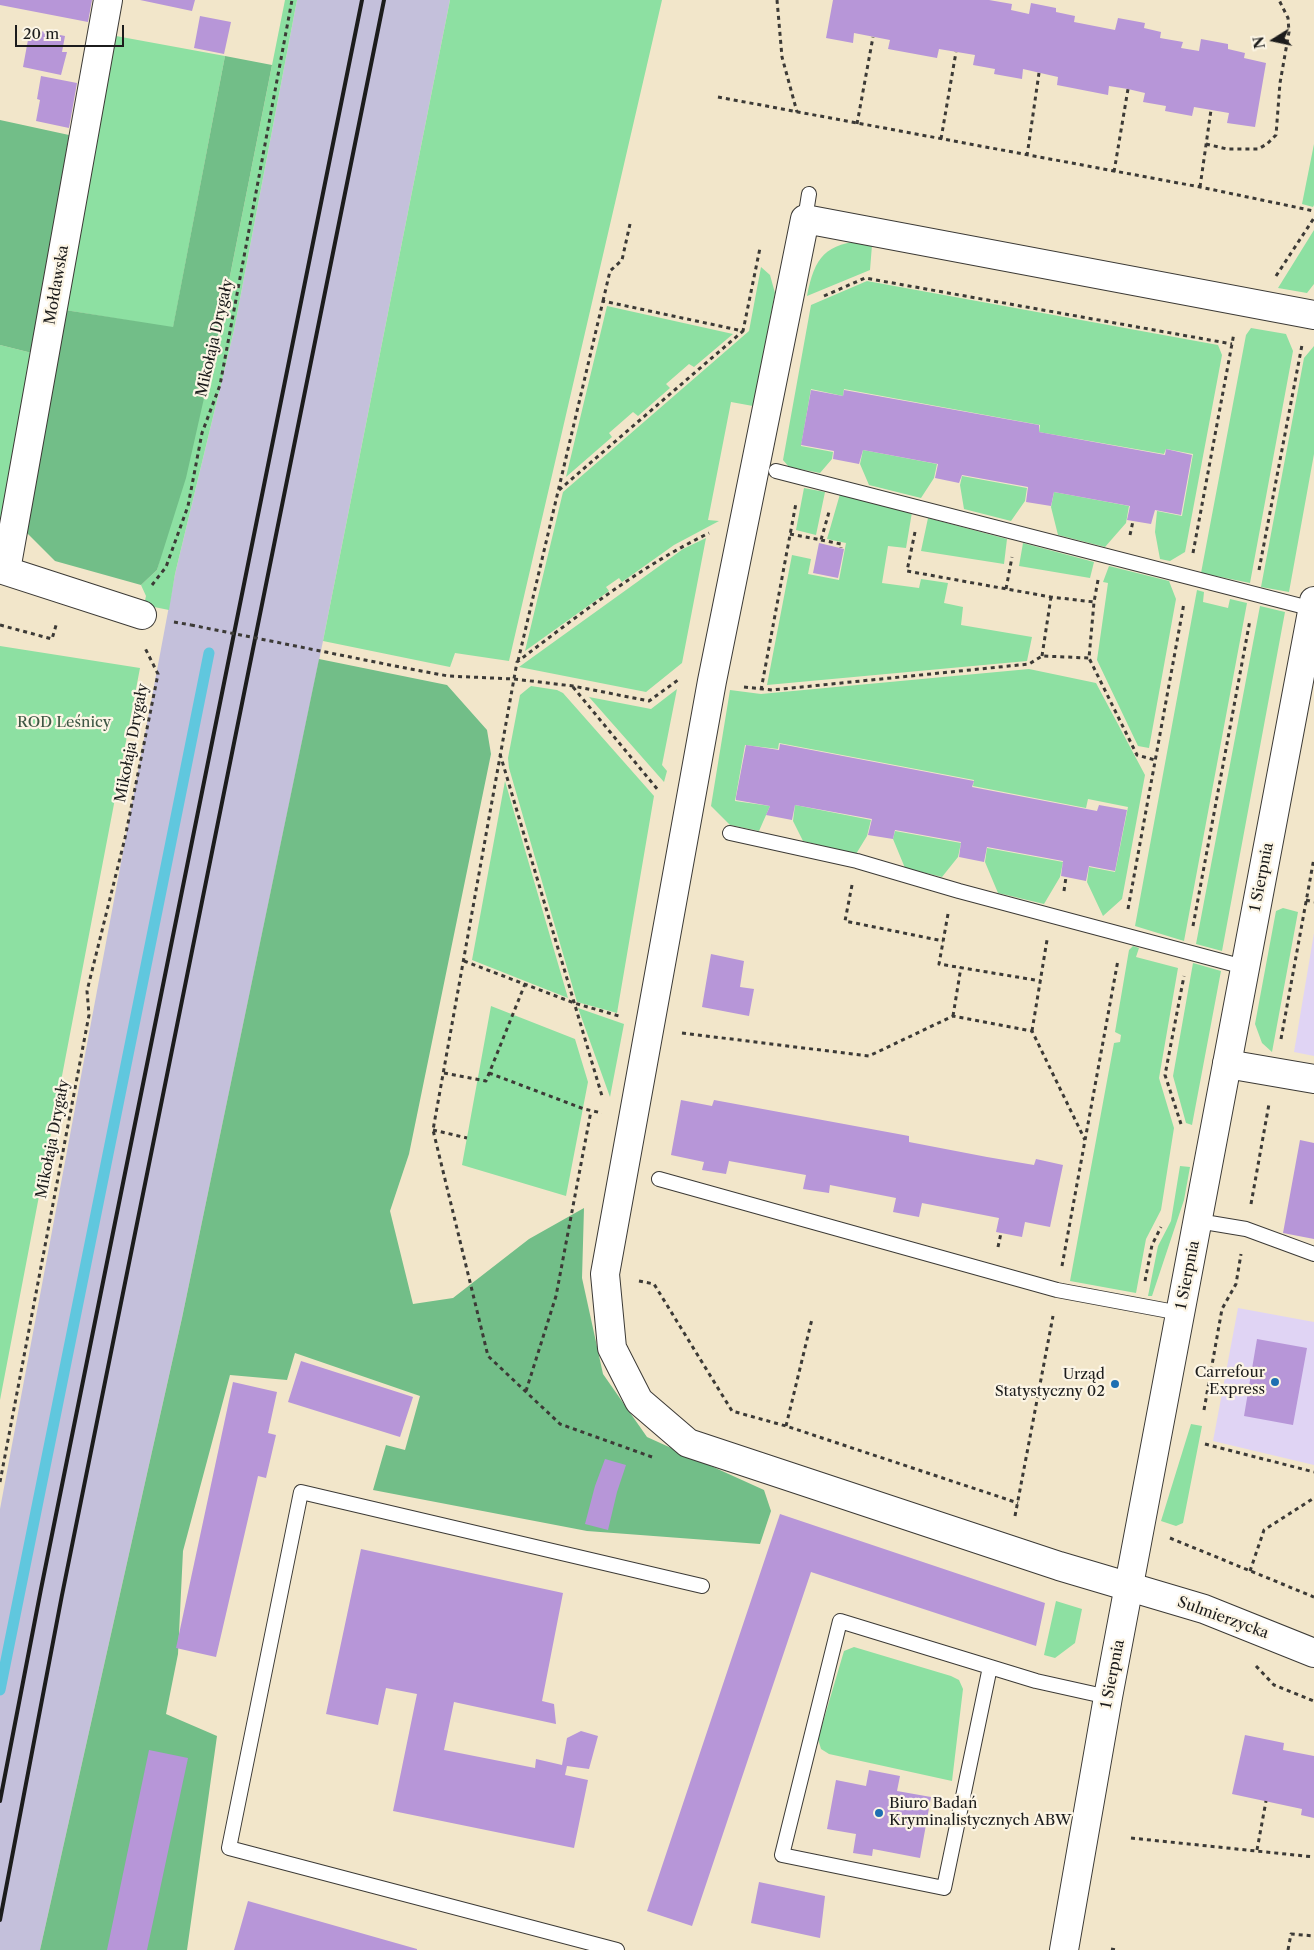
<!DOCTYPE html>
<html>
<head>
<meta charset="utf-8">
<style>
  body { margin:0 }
  #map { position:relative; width:1314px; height:1950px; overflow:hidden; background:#f2e6ca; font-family:"Libre Caslon Text",serif }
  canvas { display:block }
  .north { position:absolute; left:1249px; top:15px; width:50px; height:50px; -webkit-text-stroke:4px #fcf5e5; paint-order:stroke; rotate:260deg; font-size:14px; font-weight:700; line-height:20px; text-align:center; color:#1c1c1c }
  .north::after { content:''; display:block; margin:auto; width:18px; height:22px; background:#1c1c1c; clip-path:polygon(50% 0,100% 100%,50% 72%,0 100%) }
  .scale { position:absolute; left:15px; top:25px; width:109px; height:22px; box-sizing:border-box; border:2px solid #1c1c1c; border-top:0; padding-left:6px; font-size:15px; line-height:18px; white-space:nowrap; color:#1c1c1c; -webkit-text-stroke:4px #fcf5e5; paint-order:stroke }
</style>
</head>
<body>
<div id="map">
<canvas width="1314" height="1950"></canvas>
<div class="north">N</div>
<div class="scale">20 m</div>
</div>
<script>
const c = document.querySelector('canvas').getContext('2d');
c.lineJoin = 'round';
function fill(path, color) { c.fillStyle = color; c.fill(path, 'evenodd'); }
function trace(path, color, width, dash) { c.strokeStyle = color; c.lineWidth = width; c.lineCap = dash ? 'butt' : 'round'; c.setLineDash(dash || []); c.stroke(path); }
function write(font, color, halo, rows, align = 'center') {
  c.font = font + ' "Libre Caslon Text",serif'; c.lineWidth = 4.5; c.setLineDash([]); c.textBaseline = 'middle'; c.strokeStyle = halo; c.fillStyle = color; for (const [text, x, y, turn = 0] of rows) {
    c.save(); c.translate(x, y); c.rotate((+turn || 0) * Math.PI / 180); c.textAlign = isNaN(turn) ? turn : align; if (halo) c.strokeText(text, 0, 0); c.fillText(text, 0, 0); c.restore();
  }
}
fill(new Path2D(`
  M 1314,933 L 1314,1056 L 1294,1052 Z
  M 1238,1308 L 1314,1322 L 1314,1465 L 1213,1441 Z`), '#e0d4f4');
fill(new Path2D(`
  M 297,0 L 450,0 L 323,641 L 182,1318 L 40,1950 L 0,1950 L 0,1509 L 175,574 L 234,330 Z`), '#c4c0db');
fill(new Path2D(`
  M 285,0 L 297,0 L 234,330 L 175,574 L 169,610 L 144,605 L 146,596 L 141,585 L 157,570 L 218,336 Z
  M 450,0 L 662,0 L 509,661 L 455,653 L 450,667 L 323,641 Z
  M 116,36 L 225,56 L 173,328 L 65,310 Z
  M 1314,144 L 1314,205 L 1313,207 L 1302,204 Z
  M 1314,230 L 1314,284 L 1307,293 L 1278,288 Z
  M 867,240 L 872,245 L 870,270 L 807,296 C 815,256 825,244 867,240 Z
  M 761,267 L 770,275 L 775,293 L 753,406 L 731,402 L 708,520 L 719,521 L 674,545 L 622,582 L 619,578 L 606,587 L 609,591 L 525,651 L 563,492 L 749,331 Z
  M 867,281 L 1218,345 L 1222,355 L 1185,552 L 1170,561 L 1160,559 L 1155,532 L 1157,511 L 1182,516 L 1193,454 L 1166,449 L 1164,454 L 1039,432 L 1040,425 L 844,389 L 843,396 L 811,389 L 801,446 L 833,452 L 832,459 L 820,473 L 789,467 L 783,460 L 811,305 Z
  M 607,306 L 733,334 L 694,367 L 689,364 L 666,384 L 670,388 L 638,416 L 633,412 L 609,433 L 612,437 L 566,477 Z
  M 1251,328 L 1286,334 L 1293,351 L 1250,583 L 1201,573 L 1246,335 Z
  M 0,345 L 32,353 L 0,534 Z
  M 1314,346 L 1314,454 L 1289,592 L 1261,587 L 1304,358 Z
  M 863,450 L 937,464 L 934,478 L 921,498 L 869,485 L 860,464 Z
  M 962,476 L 1027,488 L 1025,501 L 1011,521 L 964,509 L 960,485 Z
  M 804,488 L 825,492 L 816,535 L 796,530 Z
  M 1054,492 L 1129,506 L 1126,523 L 1105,547 L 1058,535 L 1051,507 Z
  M 840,494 L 912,512 L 906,548 L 888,546 L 882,583 L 919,588 L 921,579 L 948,583 L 944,603 L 963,607 L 961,625 L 1032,637 L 1027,661 L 767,685 L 792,555 L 811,559 L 808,574 L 839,580 L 846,543 L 827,539 Z
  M 928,518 L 1007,539 L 1004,564 L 921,551 Z
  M 706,538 L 682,663 L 646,692 L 519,667 L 683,549 Z
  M 1023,543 L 1094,562 L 1090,578 L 1019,566 Z
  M 1109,566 L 1169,581 L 1176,599 L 1149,748 L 1138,746 L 1097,660 L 1108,583 L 1103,582 Z
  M 1197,590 L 1204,592 L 1203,602 L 1228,608 L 1230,599 L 1247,603 L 1184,941 L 1135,926 Z
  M 1260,606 L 1285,612 L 1222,951 L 1196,944 Z
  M 0,646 L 140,668 L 0,1400 Z
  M 1029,669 L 1096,683 L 1145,775 L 1122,899 L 1103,916 L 1087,882 L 1089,867 L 1115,872 L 1128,807 L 1088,799 L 1086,808 L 973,786 L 974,780 L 779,743 L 778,749 L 745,745 L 735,801 L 770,806 L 759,831 L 730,825 L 711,806 L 730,690 L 761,694 Z
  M 531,686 L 557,690 L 563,693 L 654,796 L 617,1013 L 577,1002 L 509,768 L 508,758 L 520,695 Z
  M 677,689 L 662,765 L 667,771 L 664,782 L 589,697 L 651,709 Z
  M 505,781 L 568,998 L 472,960 Z
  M 795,805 L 871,820 L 867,836 L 856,854 L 803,841 L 793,821 Z
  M 895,831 L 961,843 L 958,857 L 942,877 L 905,868 L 893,839 Z
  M 987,848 L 1063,862 L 1060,877 L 1044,904 L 998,893 L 985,862 Z
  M 1283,908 L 1298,912 L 1272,1052 L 1262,1043 L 1255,1024 L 1276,911 Z
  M 1133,946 L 1139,948 L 1136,957 L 1178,968 L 1159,1078 L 1174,1128 L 1161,1210 L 1146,1239 L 1136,1293 L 1070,1281 L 1114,1043 L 1120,1042 L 1121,1035 L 1115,1032 L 1129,950 Z
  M 1193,963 L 1221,971 L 1192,1125 L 1186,1123 L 1173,1076 Z
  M 491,1006 L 575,1039 L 588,1082 L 566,1196 L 462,1165 Z
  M 578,1008 L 624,1024 L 610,1097 Z
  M 1180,1166 L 1190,1167 L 1184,1200 L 1152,1296 L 1148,1296 L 1158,1246 L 1171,1221 Z
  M 1191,1424 L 1202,1426 L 1183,1523 L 1176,1526 L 1161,1521 Z
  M 1056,1601 L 1082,1609 L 1075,1643 L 1055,1658 L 1044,1655 Z
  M 854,1647 L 951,1676 L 959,1680 L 963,1689 L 952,1781 L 829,1754 L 821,1749 L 818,1739 L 844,1651 Z`), '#8de0a2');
fill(new Path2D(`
  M 225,56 L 272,65 L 218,336 L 186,478 L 157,570 L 141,585 L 55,561 L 27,533 L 65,310 L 173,327 Z
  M 0,120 L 69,135 L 32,353 L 0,345 Z
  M 319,659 L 447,685 L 487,730 L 491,754 L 409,1154 L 390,1211 L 413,1304 L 453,1298 L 529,1239 L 584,1208 L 582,1278 L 603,1374 L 647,1437 L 764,1490 L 771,1511 L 760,1544 L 587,1531 L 373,1490 L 386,1445 L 405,1450 L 420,1396 L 295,1353 L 287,1380 L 230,1375 L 183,1551 L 178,1654 L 166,1714 L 217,1736 L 187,1950 L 40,1950 L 182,1318 Z`), '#72be88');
trace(new Path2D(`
  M 0,1690 L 209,653`), '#60c7de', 11);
fill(new Path2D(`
  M 0,0 L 92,0 L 88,22 L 0,5 Z
  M 140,0 L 195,0 L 192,11 Z
  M 833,0 L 989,0 L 1012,4 L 1011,10 L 1029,14 L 1031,3 L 1056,8 L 1056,12 L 1075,16 L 1074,22 L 1115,30 L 1118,18 L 1145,23 L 1144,28 L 1161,32 L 1160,38 L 1183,42 L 1181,48 L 1199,51 L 1201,39 L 1228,44 L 1228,49 L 1245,53 L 1244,58 L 1266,63 L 1255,127 L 1227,123 L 1229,113 L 1194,107 L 1192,116 L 1165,111 L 1166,106 L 1143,102 L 1145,93 L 1128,89 L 1109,86 L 1108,95 L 1057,85 L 1058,77 L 1023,69 L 1022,79 L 994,74 L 995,69 L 973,65 L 975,55 L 939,49 L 937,58 L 888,49 L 890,40 L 854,33 L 853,43 L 826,38 Z
  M 200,16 L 231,22 L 224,54 L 194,48 Z
  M 30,29 L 65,36 L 62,52 L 67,52 L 61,75 L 23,67 Z
  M 41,76 L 77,83 L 69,128 L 36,121 L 40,100 L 37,99 Z
  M 811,390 L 843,396 L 844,390 L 1039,425 L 1039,432 L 1165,455 L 1166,449 L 1192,455 L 1181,515 L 1155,510 L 1151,524 L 1127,520 L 1130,506 L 1054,492 L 1051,506 L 1026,502 L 1028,487 L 962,475 L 959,483 L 935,478 L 938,464 L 863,450 L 859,464 L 833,459 L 834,451 L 801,445 Z
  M 819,543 L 844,549 L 838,578 L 813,573 Z
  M 780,744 L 974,781 L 972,787 L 1097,811 L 1099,805 L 1127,810 L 1115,871 L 1089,866 L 1086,881 L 1061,876 L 1063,861 L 987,847 L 984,862 L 959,857 L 961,842 L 895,830 L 893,839 L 868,835 L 872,819 L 795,805 L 792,820 L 766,815 L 770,806 L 736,800 L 736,797 L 746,745 L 779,750 Z
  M 711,954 L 744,961 L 740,987 L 754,989 L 749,1016 L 702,1007 Z
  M 681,1100 L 712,1106 L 714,1100 L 909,1136 L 909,1142 L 987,1157 L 1034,1165 L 1036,1159 L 1063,1165 L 1050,1227 L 1025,1222 L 1022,1237 L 996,1232 L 999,1218 L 922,1203 L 919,1217 L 893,1212 L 896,1198 L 830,1185 L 829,1193 L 803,1189 L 806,1175 L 729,1161 L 726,1174 L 702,1170 L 704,1162 L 671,1155 Z
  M 1300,1140 L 1314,1143 L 1314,1239 L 1283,1233 Z
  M 1257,1339 L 1307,1348 L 1293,1425 L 1244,1416 Z
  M 301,1361 L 413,1397 L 400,1437 L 288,1402 Z
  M 233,1382 L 277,1392 L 268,1433 L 276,1435 L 266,1478 L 258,1476 L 216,1657 L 176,1648 Z
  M 605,1459 L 626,1465 L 617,1492 L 608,1530 L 585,1524 L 595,1486 Z
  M 780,1514 L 1045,1603 L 1036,1646 L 811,1572 L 692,1926 L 647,1911 Z
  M 361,1549 L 563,1593 L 542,1701 L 554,1704 L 556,1724 L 454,1702 L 444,1750 L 535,1768 L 536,1759 L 562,1765 L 567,1738 L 581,1731 L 598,1736 L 589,1769 L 567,1766 L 565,1775 L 588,1780 L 574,1848 L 393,1811 L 417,1694 L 386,1688 L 378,1725 L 326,1714 Z
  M 1245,1735 L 1284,1743 L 1283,1750 L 1314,1756 L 1314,1818 L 1301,1815 L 1302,1809 L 1232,1794 Z
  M 149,1750 L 188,1758 L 147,1950 L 107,1950 Z
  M 869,1770 L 900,1776 L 897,1791 L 931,1797 L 920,1858 L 873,1849 L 872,1856 L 853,1853 L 856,1834 L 827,1829 L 836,1780 L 866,1786 Z
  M 759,1882 L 825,1896 L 820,1938 L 751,1923 Z
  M 248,1901 L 417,1949 L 417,1950 L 234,1950 Z`), '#b796d8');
const service = new Path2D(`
  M 805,219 L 809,194
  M 776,471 L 1313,609
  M 730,833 L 857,861 L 959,891 L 1244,967
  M 659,1179 L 1057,1290 L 1180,1313
  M 1198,1221 L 1246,1229 L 1314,1254
  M 990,1667 L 944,1888 L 782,1855 L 840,1621 L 1036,1681 L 1108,1697
  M 617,1950 L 229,1848 L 301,1492 L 702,1586`);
const minor = new Path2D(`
  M 1314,315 L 805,219 L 712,681 L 605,1274 L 612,1348 L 639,1401 L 688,1443 L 1059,1566 L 1204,1609 L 1314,1653
  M 0,569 L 142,615
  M 6,570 L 108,0
  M 1227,1064 L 1314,1079`);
const tertiary = new Path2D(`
  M 1064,1950 L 1108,1697 L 1314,601`);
trace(service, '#3c3a36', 16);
trace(minor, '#3c3a36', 30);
trace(tertiary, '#3c3a36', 30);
trace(new Path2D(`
  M 777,0 L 782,57 L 797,112
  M 718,97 L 1200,187 L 1314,211
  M 857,124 L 873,37
  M 941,139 L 956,52
  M 1206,144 L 1227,149 L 1258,149 L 1267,144 L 1276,135 L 1280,83 L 1289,32 L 1288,18 L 1279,0
  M 1027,156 L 1039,73
  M 1114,172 L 1128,89
  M 1200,187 L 1211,110
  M 1276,276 L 1314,218
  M 824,296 L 865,278 L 1232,344
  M 603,301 L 610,271 L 622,260 L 630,224
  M 559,490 L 743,331
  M 915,532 L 907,571 L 1051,597 L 1094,602
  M 790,534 L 821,540 L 829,512
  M 1130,535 L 1133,521
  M 821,540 L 841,544 L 841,548
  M 1193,553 L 1234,333
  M 1259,570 L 1302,345
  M 1098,580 L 1094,602 L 1089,658 L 1137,755 L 1155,760
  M 152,585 L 166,567 L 188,506 L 202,433 L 220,385 L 292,0
  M 1006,589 L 1012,557
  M 174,622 L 191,625
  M 0,625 L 52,639 L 57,622
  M 1042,656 L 1051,597
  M 518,661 L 603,301 L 743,331 L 760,248
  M 395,666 L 448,676 L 514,679 L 573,686 L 649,701 L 678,680
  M 573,687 L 658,790
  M 744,687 L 772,690 L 1029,664 L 1042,656 L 1089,658
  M 761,690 L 796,503
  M 500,754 L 602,1096
  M 852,885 L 845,921 L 943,941
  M 1064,891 L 1066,877
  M 1306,900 L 1314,902
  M 1128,909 L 1184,603
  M 948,914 L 939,964 L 1041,981
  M 1193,926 L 1250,620
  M 464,961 L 574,1003 L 619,1016
  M 953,1016 L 961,967
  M 1032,1031 L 1047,940
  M 682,1033 L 869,1056 L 953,1016 L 1032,1031 L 1085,1140
  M 1281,1039 L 1314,858
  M 444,1073 L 486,1081 L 525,984
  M 489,1073 L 584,1109 L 602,1113
  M 1181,1124 L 1165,1075 L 1184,976
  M 433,1130 L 467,1138
  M 1251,1204 L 1269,1104
  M 998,1247 L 1001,1233
  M 1062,1266 L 1118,960
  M 639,1281 L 654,1284 L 732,1411 L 786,1426 L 1018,1503
  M 1145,1281 L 1152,1245 L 1161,1227
  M 526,1391 L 556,1296 L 591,1111
  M 1204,1410 L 1222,1309 L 1236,1284 L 1241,1254
  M 786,1426 L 812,1319
  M 1205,1444 L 1314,1472
  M 652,1457 L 560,1424 L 488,1356 L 433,1130 L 517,662 C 579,615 639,567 709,533
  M 0,1482 L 89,1015 L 87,991 L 125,838 L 158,674 L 144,646
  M 1015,1516 L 1053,1316
  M 1170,1538 L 1314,1597
  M 1250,1571 L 1264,1530 L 1314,1498
  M 1256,1666 L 1274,1685 L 1314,1701
  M 1131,1838 L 1314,1857
  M 1257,1850 L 1266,1801
  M 1111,1949 L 1117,1950
  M 1288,1950 L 1291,1934 L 1314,1936`), '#3c3a36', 3, [4, 4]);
trace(service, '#fff', 14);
trace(minor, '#fff', 28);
trace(tertiary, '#fff', 28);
trace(new Path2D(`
  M 0,1801 L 41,1589 L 362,0
  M 0,1920 L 62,1595 L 384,0`), '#1c1c1c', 4);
trace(new Path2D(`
  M 191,625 L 395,666`), '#3c3a36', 3, [4, 4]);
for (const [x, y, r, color] of [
  [1275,1382,5,"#1f6fb2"],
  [1115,1384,5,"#1f6fb2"],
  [879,1813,5,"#1f6fb2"]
]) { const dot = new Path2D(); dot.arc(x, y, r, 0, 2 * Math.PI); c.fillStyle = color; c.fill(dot); trace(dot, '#fcf5e5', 2); }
write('15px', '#1c1c1c', '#fcf5e5', [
  ["Mołdawska",57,285,-80],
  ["Mikołaja Drygały",215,338,-77],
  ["Mikołaja Drygały",132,743,-79],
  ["1 Sierpnia",1262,877,-79],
  ["Mikołaja Drygały",53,1139,-79],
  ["1 Sierpnia",1188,1275,-79],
  ["Sulmierzycka",1223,1618,20],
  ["1 Sierpnia",1113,1674,-79]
]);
write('15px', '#3e5744', '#fcf5e5', [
  ["ROD Leśnicy",64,723]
]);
write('15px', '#1c1c1c', '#fcf5e5', [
  ["Carrefour",1265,1373],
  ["Express",1265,1390],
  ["Urząd",1105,1375],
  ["Statystyczny 02",1105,1392],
  ["Biuro Badań",889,1804,"left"],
  ["Kryminalistycznych ABW",889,1821,"left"]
], 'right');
</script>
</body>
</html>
